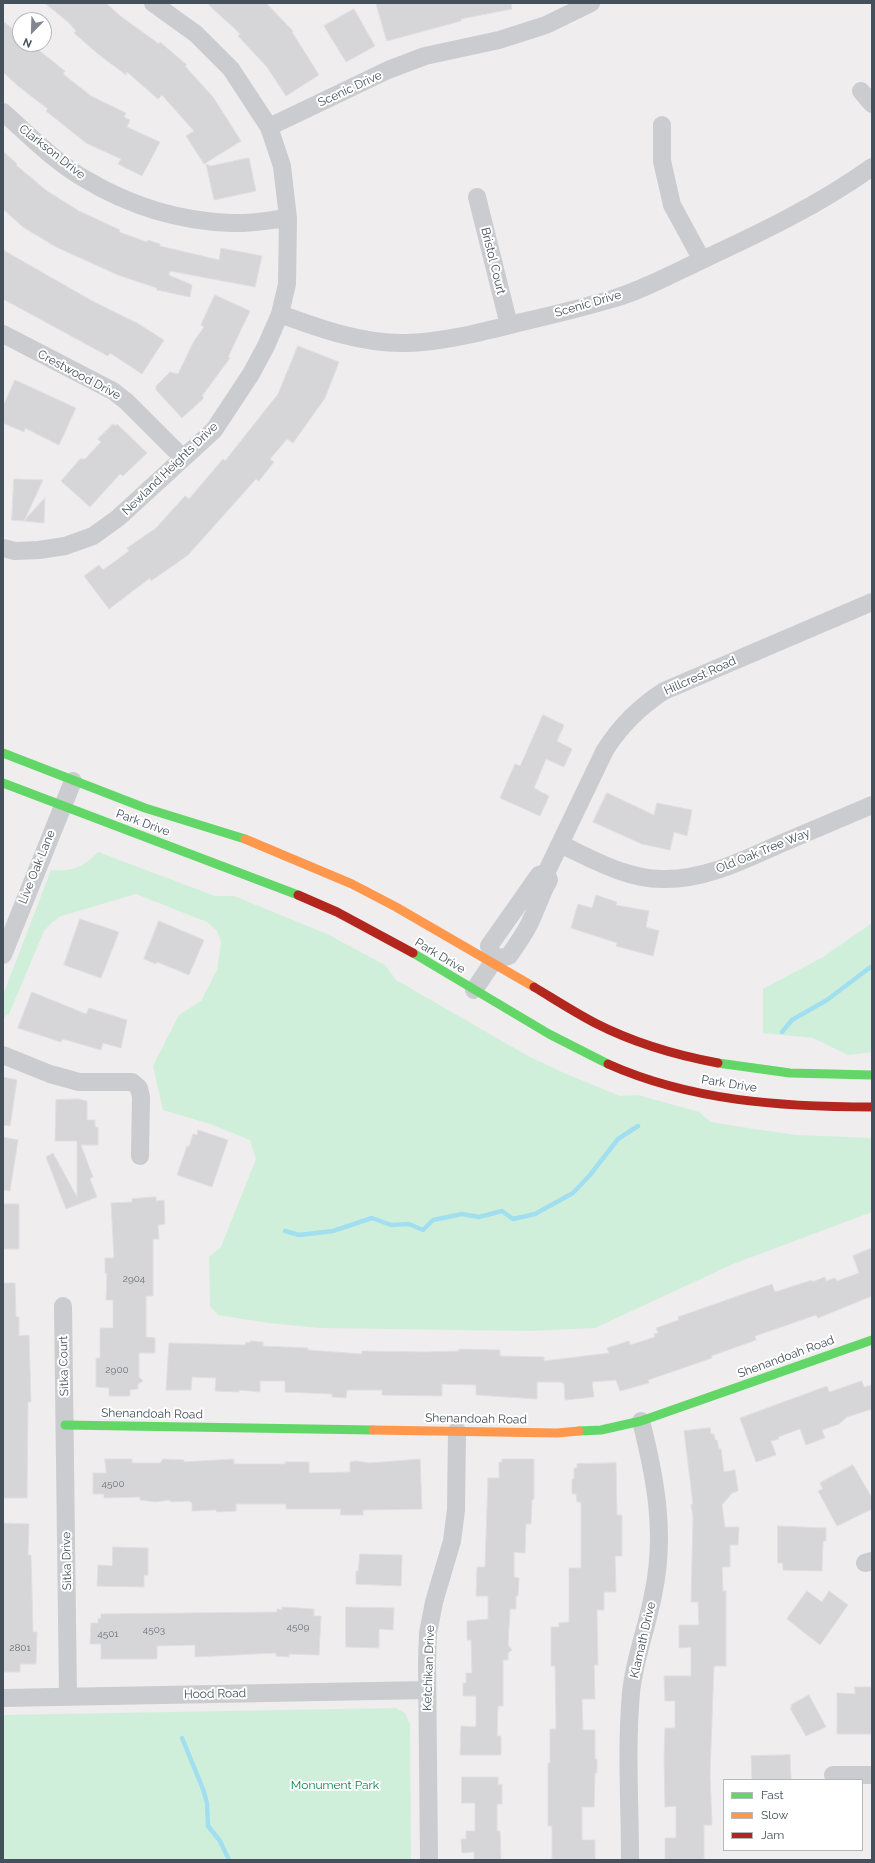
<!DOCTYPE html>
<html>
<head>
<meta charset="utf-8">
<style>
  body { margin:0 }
  #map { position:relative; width:875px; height:1863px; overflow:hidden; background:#efeded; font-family:Raleway,sans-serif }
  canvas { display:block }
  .frame { position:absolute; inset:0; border:4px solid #44505b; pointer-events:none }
  .legend { position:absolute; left:723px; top:1779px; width:140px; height:72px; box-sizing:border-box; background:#fff; border:1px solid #b4b9bd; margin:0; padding:5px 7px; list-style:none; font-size:12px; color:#44505b }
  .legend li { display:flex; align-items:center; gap:8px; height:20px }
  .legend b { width:20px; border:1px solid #b4b9bd }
  .north { position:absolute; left:12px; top:12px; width:40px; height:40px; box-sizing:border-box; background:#fff; border:1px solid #b4b9bd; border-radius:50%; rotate:203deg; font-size:11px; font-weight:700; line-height:16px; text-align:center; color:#44505b }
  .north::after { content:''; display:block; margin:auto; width:14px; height:18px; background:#80878e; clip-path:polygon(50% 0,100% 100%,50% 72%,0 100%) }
</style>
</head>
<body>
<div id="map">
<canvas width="875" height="1863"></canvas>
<div class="frame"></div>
<ul class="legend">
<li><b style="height:5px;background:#63d668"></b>Fast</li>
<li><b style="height:5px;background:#ff974d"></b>Slow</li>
<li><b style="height:5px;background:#b3261e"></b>Jam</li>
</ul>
<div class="north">N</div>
</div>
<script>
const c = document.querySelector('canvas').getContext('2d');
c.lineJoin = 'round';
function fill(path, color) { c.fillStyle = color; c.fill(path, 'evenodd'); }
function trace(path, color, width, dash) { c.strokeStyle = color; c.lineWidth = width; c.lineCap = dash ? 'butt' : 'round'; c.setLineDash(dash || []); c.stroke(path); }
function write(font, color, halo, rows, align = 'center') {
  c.font = font + ' Raleway,sans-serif'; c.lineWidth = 4; c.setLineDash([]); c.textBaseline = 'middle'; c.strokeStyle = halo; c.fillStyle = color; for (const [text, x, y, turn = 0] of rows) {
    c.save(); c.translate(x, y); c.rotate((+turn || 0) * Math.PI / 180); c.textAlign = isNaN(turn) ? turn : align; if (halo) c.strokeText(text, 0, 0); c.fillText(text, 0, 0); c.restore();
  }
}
fill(new Path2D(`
  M 98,852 L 215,896 L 234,896 L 327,934 L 385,965 L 396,980 L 528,1056 L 564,1073 L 620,1096 L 638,1095 L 699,1112 L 711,1122 L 754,1129 L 797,1135 L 872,1138 L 872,1212 L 733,1264 L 595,1328 L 529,1331 L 319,1328 L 269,1323 L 218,1315 L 210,1306 L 209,1257 L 221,1247 L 256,1159 L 250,1140 L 210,1124 L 163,1110 L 153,1066 L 179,1015 L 201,1001 L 217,970 L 221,942 L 217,931 L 207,922 L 136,894 L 61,916 L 52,922 L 44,931 L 9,1014 L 3,1018 L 3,995 L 51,870 C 72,872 84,867 98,852 Z
  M 872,923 L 872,1052 L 848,1055 L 813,1038 L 763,1033 L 763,989 L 823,957 Z
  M 396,1708 L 405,1713 L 410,1724 L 411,1860 L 3,1860 L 3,1715 Z`), '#d0efdb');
trace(new Path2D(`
  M 782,1032 L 792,1020 L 827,1000 L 872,966
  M 285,1231 L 299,1235 L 333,1231 L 372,1218 L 391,1225 L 409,1224 L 423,1230 L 433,1220 L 462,1214 L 479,1217 L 502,1211 L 513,1219 L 535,1214 L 573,1193 L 590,1175 L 618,1139 L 638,1126
  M 182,1738 L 203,1789 L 207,1803 L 208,1826 L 220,1841 L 229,1860`), '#a1dff0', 4.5);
const building = new Path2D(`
  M 45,3 L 106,3 L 119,15 L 159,44 L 160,42 L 187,65 L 185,66 L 213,97 L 241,141 L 204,164 L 186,136 L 194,131 L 162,95 L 158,99 L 127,72 L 126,75 L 98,54 L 74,33 L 76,31 L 69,23 Z
  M 207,3 L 266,3 L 293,31 L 292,32 L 319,75 L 286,96 L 267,67 L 238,36 L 240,34 Z
  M 376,3 L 511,3 L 512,9 L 461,19 L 461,21 L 387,41 Z
  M 354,9 L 375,46 L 346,62 L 324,26 Z
  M 3,21 L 20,35 L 20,44 L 31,44 L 65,71 L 63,74 L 91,96 L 126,113 L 124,117 L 130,120 L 127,127 L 160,142 L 142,176 L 118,164 L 121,159 L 86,143 L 46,111 L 48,109 L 18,86 L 3,72 Z
  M 3,151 L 17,164 L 16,165 L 47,191 L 79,211 L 120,230 L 119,232 L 147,242 L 148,240 L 160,244 L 160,246 L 219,260 L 221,248 L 262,256 L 255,287 L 170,271 L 169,275 L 192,285 L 190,297 L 157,290 L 157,288 L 118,275 L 56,247 L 23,227 L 3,209 Z
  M 249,158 L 256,191 L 214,200 L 206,164 L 210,166 Z
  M 3,250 L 94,302 L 137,323 L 164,340 L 142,374 L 110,353 L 108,356 L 3,299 Z
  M 215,295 L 250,311 L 228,357 L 230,358 L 202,396 L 204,398 L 182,418 L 156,390 L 156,386 L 170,372 L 178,374 L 194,341 L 204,327 L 201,325 Z
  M 298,346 L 339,362 L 325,398 L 293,443 L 287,439 L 270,459 L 274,462 L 259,481 L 256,479 L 188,555 L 151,581 L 150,578 L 109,609 L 84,576 L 99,565 L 103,570 L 129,551 L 127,548 L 156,528 L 185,496 L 189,499 L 223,459 L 225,461 L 278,394 Z
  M 15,380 L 76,408 L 59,445 L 25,428 L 24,432 L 3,423 L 3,407 Z
  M 113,424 L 116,426 L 117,424 L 147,453 L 123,476 L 120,474 L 90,507 L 61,481 L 80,459 L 85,459 L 101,442 L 98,439 Z
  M 14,479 L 43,480 L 24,521 L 12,520 Z
  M 45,498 L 44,523 L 24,521 Z
  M 543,715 L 564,725 L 557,741 L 572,749 L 564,767 L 546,759 L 534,788 L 549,796 L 540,816 L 500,798 L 515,764 L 520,766 Z
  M 607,793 L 654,815 L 657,803 L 692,810 L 687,836 L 674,832 L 670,850 L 642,844 L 593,822 Z
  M 596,895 L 617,902 L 616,905 L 649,911 L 646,927 L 659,931 L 653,956 L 616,946 L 617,943 L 571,928 L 578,904 L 592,908 Z
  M 80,919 L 119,932 L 101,978 L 64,965 Z
  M 159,921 L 204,940 L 189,975 L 157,962 L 156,964 L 144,959 Z
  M 32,992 L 86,1014 L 89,1008 L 127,1020 L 121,1048 L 103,1043 L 101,1050 L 63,1039 L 61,1042 L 18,1028 Z
  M 3,1077 L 17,1080 L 10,1126 L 3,1125 Z
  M 78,1099 L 87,1101 L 87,1120 L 95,1120 L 95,1127 L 98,1127 L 98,1145 L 81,1145 L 93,1177 L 90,1179 L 97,1197 L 66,1209 L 46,1157 L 53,1153 L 77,1197 L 77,1141 L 55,1141 L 56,1100 Z
  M 198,1130 L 228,1140 L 212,1187 L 177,1175 L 187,1146 L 189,1147 L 193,1134 L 197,1135 Z
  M 3,1137 L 18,1140 L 10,1191 L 3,1190 Z
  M 156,1197 L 156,1201 L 164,1200 L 165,1224 L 158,1225 L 159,1239 L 153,1239 L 153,1296 L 146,1296 L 146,1337 L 155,1338 L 155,1353 L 139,1353 L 139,1377 L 143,1381 L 138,1384 L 138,1389 L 130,1390 L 130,1396 L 109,1396 L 109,1388 L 96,1387 L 96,1358 L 100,1358 L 100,1328 L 113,1328 L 113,1300 L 106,1300 L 107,1273 L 105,1273 L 105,1258 L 114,1258 L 111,1203 L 132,1202 L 132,1199 Z
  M 3,1204 L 19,1204 L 19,1249 L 3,1249 Z
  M 872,1248 L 872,1296 L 818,1318 L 816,1315 L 755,1336 L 756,1340 L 711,1356 L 712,1358 L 648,1380 L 649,1383 L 620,1391 L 616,1380 L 592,1382 L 594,1397 L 565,1400 L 564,1384 L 561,1382 L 537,1382 L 537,1399 L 476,1395 L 476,1385 L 442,1384 L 442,1396 L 382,1395 L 382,1390 L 347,1390 L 346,1398 L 332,1397 L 332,1394 L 285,1392 L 285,1381 L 260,1381 L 260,1392 L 239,1390 L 239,1392 L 215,1391 L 216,1378 L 192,1377 L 191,1390 L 166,1390 L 169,1343 L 245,1345 L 246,1342 L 250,1343 L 250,1341 L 263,1342 L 263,1346 L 308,1348 L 308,1350 L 362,1354 L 362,1351 L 424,1352 L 459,1351 L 459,1349 L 500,1350 L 500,1356 L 544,1357 L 544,1361 L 609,1353 L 607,1348 L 629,1341 L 630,1345 L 655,1337 L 654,1334 L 658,1333 L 656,1328 L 679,1320 L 678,1317 L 772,1284 L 775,1292 L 812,1280 L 812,1282 L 825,1277 L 826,1281 L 835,1278 L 837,1281 L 859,1273 L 853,1256 Z
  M 3,1283 L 15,1283 L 16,1317 L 19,1317 L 19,1336 L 29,1335 L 31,1402 L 28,1402 L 27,1498 L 3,1498 Z
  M 862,1381 L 864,1387 L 872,1385 L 872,1409 L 847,1417 L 839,1424 L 822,1430 L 825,1438 L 806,1445 L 800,1429 L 778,1437 L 779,1439 L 771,1441 L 776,1455 L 756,1462 L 740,1418 L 827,1386 L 829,1392 Z
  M 710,1428 L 711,1434 L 714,1434 L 715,1440 L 717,1440 L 719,1449 L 721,1449 L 724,1472 L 735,1470 L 738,1491 L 732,1493 L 722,1505 L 725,1527 L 739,1527 L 738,1545 L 730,1545 L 730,1567 L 722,1567 L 723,1591 L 726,1591 L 726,1666 L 714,1666 L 710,1773 L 712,1825 L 704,1825 L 704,1860 L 665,1860 L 665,1838 L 676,1838 L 676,1806 L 665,1807 L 664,1759 L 665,1728 L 675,1728 L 675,1701 L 665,1701 L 664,1676 L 691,1676 L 691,1647 L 679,1648 L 679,1625 L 699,1625 L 698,1602 L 691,1602 L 693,1517 L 691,1504 L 693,1504 L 684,1431 Z
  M 105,1459 L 132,1459 L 132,1463 L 160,1463 L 163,1459 L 184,1460 L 184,1462 L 234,1459 L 234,1464 L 285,1464 L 285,1462 L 309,1462 L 309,1473 L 350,1472 L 350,1462 L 356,1461 L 370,1463 L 420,1459 L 422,1509 L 363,1510 L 363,1515 L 340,1515 L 341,1509 L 286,1509 L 286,1504 L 236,1504 L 236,1511 L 217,1512 L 216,1510 L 192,1511 L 192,1503 L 189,1501 L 171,1502 L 170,1500 L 155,1502 L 140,1500 L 140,1497 L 104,1498 L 104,1494 L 93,1494 L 93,1473 L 106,1473 Z
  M 502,1459 L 534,1459 L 534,1499 L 532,1500 L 531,1524 L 526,1524 L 525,1553 L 514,1552 L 514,1577 L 519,1578 L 518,1596 L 516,1596 L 516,1609 L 510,1609 L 508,1645 L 512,1650 L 508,1653 L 508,1660 L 503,1660 L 503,1706 L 498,1706 L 497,1736 L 501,1736 L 501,1755 L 460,1755 L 461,1726 L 475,1727 L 476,1725 L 476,1696 L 463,1696 L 463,1683 L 466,1683 L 466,1673 L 472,1673 L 471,1640 L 467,1640 L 467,1621 L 488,1619 L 488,1596 L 476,1596 L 477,1567 L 485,1567 L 488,1478 L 499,1478 L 499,1462 L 502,1462 Z
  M 616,1463 L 617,1515 L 622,1515 L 622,1556 L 615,1556 L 616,1592 L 604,1592 L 604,1610 L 597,1610 L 598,1665 L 594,1665 L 595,1699 L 582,1699 L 583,1730 L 595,1730 L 595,1759 L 597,1759 L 597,1773 L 595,1773 L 594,1807 L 582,1807 L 582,1840 L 595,1840 L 595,1860 L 552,1860 L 552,1826 L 548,1826 L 548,1763 L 550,1763 L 550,1729 L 556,1729 L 555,1666 L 551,1666 L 551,1627 L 559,1627 L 559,1623 L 569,1622 L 569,1568 L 581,1568 L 581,1502 L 577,1502 L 576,1494 L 572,1494 L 572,1479 L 574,1479 L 574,1468 L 577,1468 L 577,1464 Z
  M 853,1465 L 872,1498 L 872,1509 L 837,1526 L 818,1491 L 823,1489 L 820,1483 Z
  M 3,1523 L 29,1524 L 28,1555 L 31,1555 L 33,1632 L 37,1632 L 36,1664 L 20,1664 L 20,1672 L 3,1672 Z
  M 778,1526 L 826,1528 L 826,1541 L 823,1541 L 822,1571 L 783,1570 L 783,1563 L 778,1563 Z
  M 113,1547 L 148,1548 L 148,1575 L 144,1575 L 144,1587 L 97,1586 L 98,1565 L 112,1566 Z
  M 360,1554 L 402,1555 L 401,1586 L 356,1584 L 356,1571 L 358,1571 Z
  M 807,1591 L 822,1602 L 829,1591 L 848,1605 L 820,1645 L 787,1619 Z
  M 282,1607 L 314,1609 L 314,1616 L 321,1616 L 319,1655 L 289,1654 L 289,1657 L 276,1656 L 276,1653 L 195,1657 L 195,1645 L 157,1646 L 157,1659 L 101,1659 L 101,1644 L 90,1644 L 91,1623 L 98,1623 L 98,1618 L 101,1619 L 101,1614 L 277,1612 L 277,1609 L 282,1610 Z
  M 346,1607 L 394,1608 L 393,1630 L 379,1629 L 379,1648 L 346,1647 Z
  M 855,1687 L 872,1687 L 872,1734 L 837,1734 L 837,1693 L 855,1694 Z
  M 809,1695 L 826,1727 L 806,1736 L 790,1708 L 792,1707 L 791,1705 Z
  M 790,1755 L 791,1780 L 752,1780 L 751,1756 Z
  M 462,1777 L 498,1777 L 498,1785 L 502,1784 L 502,1804 L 497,1804 L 497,1831 L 500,1831 L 501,1860 L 474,1860 L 474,1852 L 462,1853 L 461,1839 L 466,1839 L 466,1831 L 475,1831 L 475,1803 L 462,1803 Z`);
fill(building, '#d6d5d7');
trace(building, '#e0dfe0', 1);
trace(new Path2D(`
  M 861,91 L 872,104
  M 3,112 C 29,135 55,162 85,179 C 130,206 179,221 231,223 C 250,224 270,220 288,218
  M 662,125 L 662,161 L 672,205 L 702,260
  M 269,127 L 388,70 L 425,56 L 499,40 L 546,25 L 591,3
  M 477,197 L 509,325
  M 280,314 C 321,329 363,344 406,343 C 445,342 485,331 522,322 C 552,315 582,308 612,299 C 643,290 672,274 702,260 C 760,233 819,205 872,167
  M 3,334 L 113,391 L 127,402 L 183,458
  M 3,548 L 15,551 L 39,550 L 65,546 L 93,536 L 118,518 L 214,430 L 251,374 L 266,346 L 280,314 L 287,284 L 288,218 L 282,166 L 269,127 L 231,69 L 196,34 L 153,3
  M 560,844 C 592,859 626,879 662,879 C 704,880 742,861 780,844 C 811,831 841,818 872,805
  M 546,873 L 605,750 C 621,725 639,707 664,691 L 872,602
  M 3,955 L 73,781
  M 495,959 L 489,946 L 539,875 L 546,873
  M 474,990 L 495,959 L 509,956 C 517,944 527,931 532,918 C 538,905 542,892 549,880 L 546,873
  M 3,1055 L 50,1074 L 79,1082 L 132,1082 L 139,1088 L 141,1097 L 140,1156
  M 63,1306 L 68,1697
  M 865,1563 L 872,1561
  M 3,1698 L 427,1690
  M 833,1775 L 872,1775
  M 429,1860 L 427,1662 L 428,1633 L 434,1602 L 452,1541 L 456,1510 L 457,1431
  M 630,1860 C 630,1805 626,1748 631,1693 C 634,1660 647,1628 653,1595 C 666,1535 656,1480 641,1421`), '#cacccf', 18);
trace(new Path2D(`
  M 3,753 L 145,808 L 245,839
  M 3,783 L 298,895
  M 413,953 L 549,1034 L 608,1064
  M 718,1063 L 790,1073 L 872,1075
  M 65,1425 L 373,1430
  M 579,1431 L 601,1430 L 641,1421 L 872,1340`), '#63d668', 9);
trace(new Path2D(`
  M 245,839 L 352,884 L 396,907 L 534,987
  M 373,1430 L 557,1433 L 579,1431`), '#ff974d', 9);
trace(new Path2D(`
  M 298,895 L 337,912 L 413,953
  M 534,987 C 554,999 574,1012 595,1023 C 634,1043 675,1055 718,1063
  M 608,1064 C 691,1101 782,1107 872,1107`), '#b3261e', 9);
write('10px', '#6a737b', null, [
  ["2904",134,1279],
  ["2900",117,1370],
  ["4500",113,1484],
  ["4509",298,1627],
  ["4503",154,1630],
  ["4501",108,1634],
  ["2801",20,1648]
]);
write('12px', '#44505b', '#fff', [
  ["Scenic Drive",350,89,-25],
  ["Clarkson Drive",52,152,38],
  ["Bristol Court",493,261,76],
  ["Scenic Drive",588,304,-16],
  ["Crestwood Drive",79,375,28],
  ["Newland Heights Drive",170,469,-44],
  ["Hillcrest Road",700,676,-24],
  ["Park Drive",143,823,20],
  ["Old Oak Tree Way",763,851,-22],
  ["Live Oak Lane",37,867,-68],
  ["Park Drive",440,956,31],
  ["Park Drive",729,1084,9],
  ["Shenandoah Road",786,1357,-20],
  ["Sitka Court",64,1366,-91],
  ["Shenandoah Road",152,1414,1],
  ["Shenandoah Road",476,1419,1],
  ["Sitka Drive",67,1561,-91],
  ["Klamath Drive",643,1640,-77],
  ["Ketchikan Drive",429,1668,-88],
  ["Hood Road",215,1694,-1]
]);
write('12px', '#108149', '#fff', [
  ["Monument Park",335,1785]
]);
</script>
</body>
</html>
